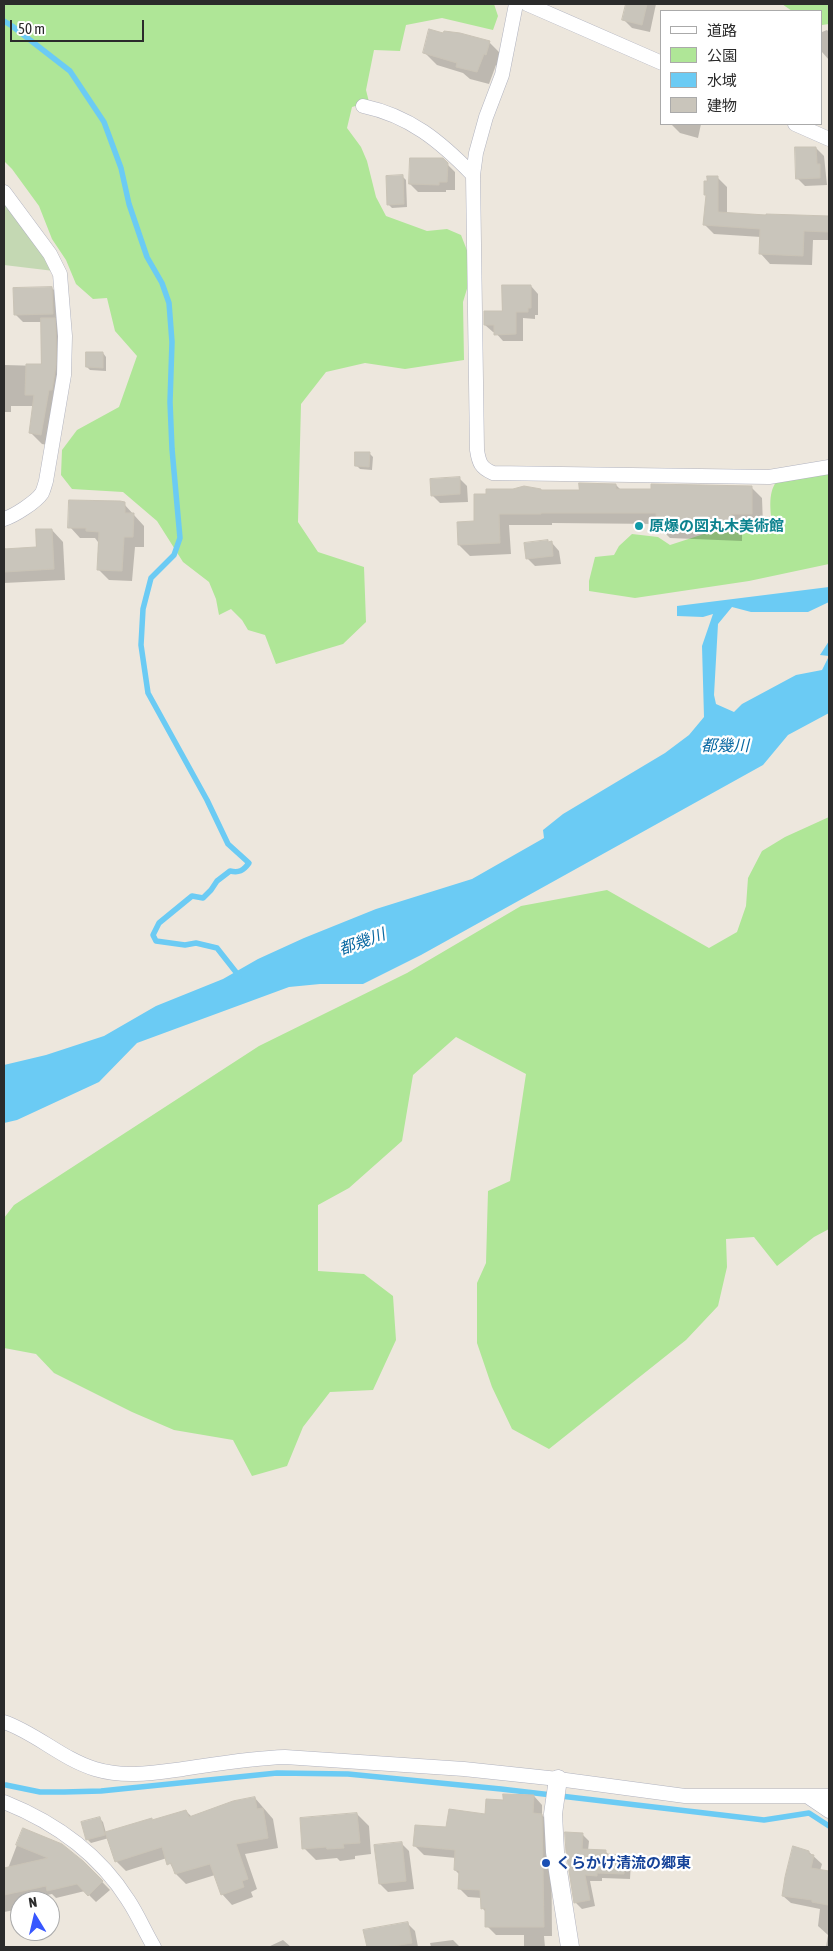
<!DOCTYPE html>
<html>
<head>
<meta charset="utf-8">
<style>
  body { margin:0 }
  #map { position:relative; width:833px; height:1951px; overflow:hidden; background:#ede7dd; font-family:"Asap Condensed","Noto Sans JP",sans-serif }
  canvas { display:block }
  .frame { position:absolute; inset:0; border:5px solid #2b2b2b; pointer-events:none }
  .legend { position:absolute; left:660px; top:10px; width:162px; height:115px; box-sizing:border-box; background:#fff; border:1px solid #aaa; margin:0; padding:6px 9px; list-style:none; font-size:15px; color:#2b2b2b }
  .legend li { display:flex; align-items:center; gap:10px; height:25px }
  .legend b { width:25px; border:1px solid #aaa }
  .north { position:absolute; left:10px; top:1891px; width:50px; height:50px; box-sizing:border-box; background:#fff; border:1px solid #aaa; border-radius:50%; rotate:351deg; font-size:14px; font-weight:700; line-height:20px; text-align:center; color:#2b2b2b }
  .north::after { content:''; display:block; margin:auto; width:18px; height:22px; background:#3857ff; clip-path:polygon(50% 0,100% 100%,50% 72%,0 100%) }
  .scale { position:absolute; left:10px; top:20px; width:134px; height:22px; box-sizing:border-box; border:2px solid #2b2b2b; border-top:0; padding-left:6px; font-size:15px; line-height:18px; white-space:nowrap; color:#2b2b2b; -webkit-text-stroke:4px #fff; paint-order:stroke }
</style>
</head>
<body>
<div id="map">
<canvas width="833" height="1951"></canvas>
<div class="frame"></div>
<ul class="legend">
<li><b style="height:6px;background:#fff"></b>道路</li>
<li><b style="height:14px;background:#afe697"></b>公園</li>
<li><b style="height:14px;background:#6bcbf4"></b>水域</li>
<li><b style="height:14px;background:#c9c5bb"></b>建物</li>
</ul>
<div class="north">N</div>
<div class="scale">50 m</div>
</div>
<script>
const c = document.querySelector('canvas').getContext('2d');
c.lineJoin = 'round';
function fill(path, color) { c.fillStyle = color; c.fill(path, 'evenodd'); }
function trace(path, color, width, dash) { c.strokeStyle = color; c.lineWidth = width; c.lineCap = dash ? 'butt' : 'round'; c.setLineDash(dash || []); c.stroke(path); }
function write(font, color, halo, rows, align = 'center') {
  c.font = font + ' "Asap Condensed","Noto Sans JP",sans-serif'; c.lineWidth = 4.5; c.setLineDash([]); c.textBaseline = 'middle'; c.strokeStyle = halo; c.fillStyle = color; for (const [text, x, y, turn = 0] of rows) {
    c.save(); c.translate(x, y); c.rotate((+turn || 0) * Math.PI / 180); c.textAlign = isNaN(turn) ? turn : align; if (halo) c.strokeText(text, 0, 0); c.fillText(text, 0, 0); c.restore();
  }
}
fill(new Path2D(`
  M 4,4 L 494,4 L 498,16 L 493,30 L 442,18 L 406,25 L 400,51 L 374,50 L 366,90 L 369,102 L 352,107 L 347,128 L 361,147 L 367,161 L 376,197 L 386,216 L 427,231 L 447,229 L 461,235 L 468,253 L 469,282 L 463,302 L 464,360 L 405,369 L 365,363 L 326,372 L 301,404 L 298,522 L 318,552 L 364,567 L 366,622 L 343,644 L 276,664 L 265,635 L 248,630 L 242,620 L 231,609 L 219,615 L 216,599 L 209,582 L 183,562 L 157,521 L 123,492 L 72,489 L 61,475 L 62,450 L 77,430 L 119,407 L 137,356 L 115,331 L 107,298 L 93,299 L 76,284 L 66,260 L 52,239 L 39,206 L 12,169 L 4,161 Z
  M 782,4 L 829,4 L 829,24 L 822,25 L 822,11 L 792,11 Z
  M 829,463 L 829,564 L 749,581 L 635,598 L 589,591 L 589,581 L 595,557 L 614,555 L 619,546 L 632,534 L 658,537 L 670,545 L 710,532 L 736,531 L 752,525 L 764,527 L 772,521 C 764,470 789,472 829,463 Z
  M 829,817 L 829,1229 L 814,1237 L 777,1266 L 754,1237 L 726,1239 L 727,1267 L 718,1306 L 686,1340 L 549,1449 L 512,1429 L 492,1387 L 477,1343 L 477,1283 L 486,1263 L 488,1191 L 510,1181 L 526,1074 L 456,1037 L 413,1075 L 402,1141 L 349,1188 L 318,1205 L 318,1271 L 364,1274 L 393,1296 L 396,1340 L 373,1390 L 330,1392 L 303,1427 L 287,1466 L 252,1476 L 233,1440 L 174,1430 L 132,1412 L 54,1373 L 36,1354 L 4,1348 L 4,1218 L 14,1205 L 259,1046 L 407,973 L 521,906 L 607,890 L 709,948 L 737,932 L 746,906 L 748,878 L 762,851 L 785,837 Z`), '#afe697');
fill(new Path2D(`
  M 4,198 L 54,271 L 4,265 Z`), '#c4d8b3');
fill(new Path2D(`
  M 829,587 L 829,602 L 808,612 L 751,612 L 732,607 L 718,624 L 714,695 L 716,704 L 734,712 L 742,704 L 796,675 L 822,670 L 829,656 L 820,655 L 829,641 L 829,713 L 788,735 L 763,765 L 421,955 L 363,984 L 320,984 L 289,987 L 137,1043 L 99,1082 L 17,1120 L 4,1123 L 4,1065 L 46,1055 L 104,1036 L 156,1006 L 223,979 L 258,959 L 304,938 L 376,909 L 472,879 L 544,838 L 543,830 L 563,814 L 665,753 L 689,735 L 704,717 L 702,646 L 713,614 L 703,617 L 677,616 L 677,606 Z`), '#6bcbf4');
fill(new Path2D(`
  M 627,4 L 656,4 L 650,32 L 632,28 L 624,20 Z
  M 827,30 L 829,32 L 829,60 L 822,52 L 822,32 Z
  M 444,34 L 489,42 L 501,54 L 498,66 L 496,65 L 489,84 L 470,79 L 463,73 L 437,65 L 425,53 Z
  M 672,124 L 701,124 L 698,138 L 680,133 L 672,125 Z
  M 816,148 L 824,156 L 827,185 L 805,186 L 797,178 Z
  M 443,160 L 455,172 L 455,190 L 446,190 L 446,192 L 418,192 L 410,184 Z
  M 402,176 L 406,180 L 407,207 L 392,208 L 388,204 Z
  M 717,177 L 727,187 L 727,214 L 829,217 L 829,240 L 813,240 L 812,265 L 770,264 L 761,254 L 761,237 L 714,234 L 705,225 L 707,196 L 705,194 Z
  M 531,286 L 538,294 L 538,315 L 535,315 L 535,319 L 523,318 L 523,341 L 503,341 L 495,332 L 493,332 L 485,325 L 503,312 Z
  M 52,288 L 60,296 L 66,330 L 53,446 L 42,444 L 30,432 L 34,406 L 11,406 L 11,412 L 4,412 L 4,365 L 42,366 L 42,322 L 23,322 L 15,314 Z
  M 103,353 L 106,357 L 106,371 L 90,370 L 87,367 Z
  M 369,453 L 373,457 L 372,470 L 360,469 L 356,465 Z
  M 459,478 L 467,486 L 468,502 L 440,503 L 432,495 Z
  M 616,485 L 621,490 L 751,487 L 762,498 L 763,525 L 742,525 L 742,541 L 670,538 L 659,527 L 658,524 L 552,523 L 552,525 L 509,525 L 511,554 L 470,556 L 459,545 L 476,522 L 541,490 L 580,491 Z
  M 124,504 L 144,526 L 144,547 L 135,547 L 132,581 L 109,580 L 98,569 L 98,542 L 95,538 L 80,538 L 70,527 Z
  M 52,530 L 63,542 L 65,580 L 4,583 L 4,547 L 7,550 L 38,549 Z
  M 549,543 L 552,543 L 559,551 L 561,564 L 535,566 L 527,558 Z
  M 534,1796 L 542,1805 L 542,1815 L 551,1824 L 552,1936 L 544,1936 L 545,1947 L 524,1947 L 524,1935 L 496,1935 L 487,1926 L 486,1912 L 482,1908 L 482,1898 L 468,1897 L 459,1888 L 460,1875 L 455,1870 L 456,1858 L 424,1855 L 415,1846 L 447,1829 L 487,1815 L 504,1801 Z
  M 255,1798 L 273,1819 L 278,1848 L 245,1854 L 257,1889 L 251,1892 L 253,1897 L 232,1905 L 222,1894 L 215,1875 L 186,1884 L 176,1874 L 167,1858 L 126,1871 L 116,1861 L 109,1838 L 91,1843 L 87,1839 L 99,1818 L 103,1822 L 106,1833 L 151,1819 L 154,1821 L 186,1811 L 192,1817 Z
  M 357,1814 L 369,1826 L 371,1854 L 355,1856 L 355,1859 L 340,1861 L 337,1858 L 316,1860 L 304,1848 Z
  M 23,1829 L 82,1861 L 110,1890 L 96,1902 L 85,1891 L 56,1898 L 52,1894 L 19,1901 L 20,1909 L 4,1912 L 4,1879 Z
  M 583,1835 L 589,1841 L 588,1851 L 605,1851 L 609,1855 L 625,1856 L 631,1862 L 630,1879 L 602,1878 L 602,1881 L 590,1881 L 595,1906 L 582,1909 L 576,1903 L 567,1851 Z
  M 401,1843 L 409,1851 L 414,1889 L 388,1892 L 380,1884 Z
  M 809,1852 L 822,1864 L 820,1871 L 829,1873 L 829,1947 L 826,1947 L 828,1935 L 818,1926 L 820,1909 L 791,1903 L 783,1896 Z
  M 407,1923 L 415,1931 L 418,1947 L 368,1947 L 365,1931 Z
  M 283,1940 L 291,1947 L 268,1947 Z
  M 453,1940 L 460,1947 L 431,1947 L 430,1943 Z`), '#0003');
trace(new Path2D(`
  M 4,21 L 12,26 L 70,71 L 104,122 L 121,168 L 129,204 L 147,257 L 162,283 L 169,303 L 172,342 L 170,402 L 172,449 L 180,538 L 174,555 L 151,578 L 143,609 L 141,645 L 148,693 L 207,800 L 228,844 L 249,863 C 243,871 239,873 230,871 L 217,881 L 211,890 L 203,898 L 192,896 L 159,923 L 153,935 L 156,941 L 185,945 L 196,943 L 217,948 L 239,976
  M 6,1785 L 40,1792 L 64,1792 L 101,1791 L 277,1773 L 348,1774 L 501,1789 L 764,1820 L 809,1813 L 829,1826`), '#6bcbf4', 5.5);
const building = new Path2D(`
  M 626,4 L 647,4 L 642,25 L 622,20 Z
  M 429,29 L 443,33 L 444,31 L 460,33 L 490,41 L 486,55 L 484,54 L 477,72 L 456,67 L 457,63 L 423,53 Z
  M 795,147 L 816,147 L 817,164 L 820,164 L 820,178 L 796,179 Z
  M 410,158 L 443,158 L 448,163 L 447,182 L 439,182 L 439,185 L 409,184 Z
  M 403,175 L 404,204 L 387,205 L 386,176 Z
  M 707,176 L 718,176 L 718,212 L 766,215 L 766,214 L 829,216 L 829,232 L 804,231 L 803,256 L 759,254 L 760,229 L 703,225 L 706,195 L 704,195 L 704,181 L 707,181 Z
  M 502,285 L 531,285 L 531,308 L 528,308 L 528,312 L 516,312 L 516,334 L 494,335 L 494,325 L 484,325 L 484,311 L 502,311 Z
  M 52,287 L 53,314 L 14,315 L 13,288 Z
  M 41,318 L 55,318 L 56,336 L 56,365 L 52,390 L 49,390 L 41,435 L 29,433 L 34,395 L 25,395 L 26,364 L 41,364 Z
  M 86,352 L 103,352 L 103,368 L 86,367 Z
  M 355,452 L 370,452 L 369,467 L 355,466 Z
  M 460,477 L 460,494 L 431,496 L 430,479 Z
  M 579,483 L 616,484 L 616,489 L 651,489 L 651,484 L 752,486 L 752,514 L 731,514 L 731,530 L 698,530 L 698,528 L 657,528 L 656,513 L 541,513 L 541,514 L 499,514 L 500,543 L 458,545 L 457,522 L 474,521 L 474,494 L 486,494 L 486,489 L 513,489 L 524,486 L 541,489 L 541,490 L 579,490 Z
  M 69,500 L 120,501 L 125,502 L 125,513 L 134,513 L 133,537 L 124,537 L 122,571 L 97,570 L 99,532 L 86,531 L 86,528 L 68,528 Z
  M 36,529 L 52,529 L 54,569 L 4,572 L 4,549 L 36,547 Z
  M 548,540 L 548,542 L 552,541 L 553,556 L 526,559 L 524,543 Z
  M 503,1794 L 534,1795 L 533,1813 L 542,1814 L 544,1927 L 485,1927 L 485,1908 L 481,1909 L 480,1890 L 458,1889 L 459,1871 L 454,1870 L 455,1850 L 413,1846 L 415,1825 L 446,1827 L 449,1809 L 485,1814 L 486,1799 L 503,1800 Z
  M 255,1797 L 257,1809 L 263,1808 L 268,1838 L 236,1844 L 248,1879 L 242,1881 L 244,1887 L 221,1895 L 210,1864 L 175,1874 L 171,1863 L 167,1865 L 162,1847 L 115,1862 L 105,1832 L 152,1818 L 152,1820 L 186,1810 L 189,1817 L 233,1801 Z
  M 357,1813 L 360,1843 L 343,1844 L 344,1848 L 327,1849 L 326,1847 L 302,1849 L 300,1818 Z
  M 100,1817 L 105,1835 L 86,1840 L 81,1822 Z
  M 23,1828 L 62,1844 L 83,1861 L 103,1881 L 88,1896 L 77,1884 L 47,1891 L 46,1886 L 4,1895 L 4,1868 L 48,1858 L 16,1845 Z
  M 565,1832 L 583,1833 L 582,1849 L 606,1850 L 606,1854 L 625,1855 L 624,1874 L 597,1873 L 597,1876 L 585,1875 L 590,1900 L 574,1903 L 566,1851 Z
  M 402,1842 L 406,1881 L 379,1884 L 374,1845 Z
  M 793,1846 L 809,1851 L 809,1854 L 814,1855 L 811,1868 L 829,1871 L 828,1905 L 812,1902 L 812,1900 L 782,1896 L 785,1877 Z
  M 408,1922 L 412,1943 L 388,1947 L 367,1947 L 363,1930 Z`);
fill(building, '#c9c5bb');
trace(building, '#c9c3b6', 1);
const minor = new Path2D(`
  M 516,4 L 502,75 L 486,117 L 476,153 L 473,175 L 477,450 C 479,463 481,468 493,473 L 769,477 L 829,467
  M 527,4 L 662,63
  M 363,106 C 410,116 440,141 473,175
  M 795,124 L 829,139
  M 4,192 L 50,254 L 60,274 L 65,336 L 64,375 L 46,481 C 45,484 44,489 42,493 C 36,502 14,516 4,519
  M 4,1722 C 36,1733 62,1759 95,1769 C 125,1778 153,1773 183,1769 C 217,1764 251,1758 285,1757 L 464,1769 L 558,1779 L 685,1796 L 829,1796
  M 807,1796 L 829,1811
  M 4,1802 C 54,1822 99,1854 128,1900 C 138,1915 145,1932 154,1947`);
const tertiary = new Path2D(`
  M 558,1779 L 553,1814 L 555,1852 L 570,1947`);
trace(minor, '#b1b3bf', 15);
trace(tertiary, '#b1b3bf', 19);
trace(minor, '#fff', 14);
trace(tertiary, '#fff', 18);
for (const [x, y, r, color] of [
  [639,526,5,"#0f9aa8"],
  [546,1863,5,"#1a4fb4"]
]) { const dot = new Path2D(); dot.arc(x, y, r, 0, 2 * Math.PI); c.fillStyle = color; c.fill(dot); trace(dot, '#fff', 2); }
write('bold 15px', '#0d838f', '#fff', [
  ["原爆の図丸木美術館",649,526]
], 'left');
write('bold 15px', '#164399', '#fff', [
  ["くらかけ清流の郷東",556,1863]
], 'left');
write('italic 16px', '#0868a2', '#fff', [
  ["都幾川",725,746],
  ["都幾川",362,942,-20]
]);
</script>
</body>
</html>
